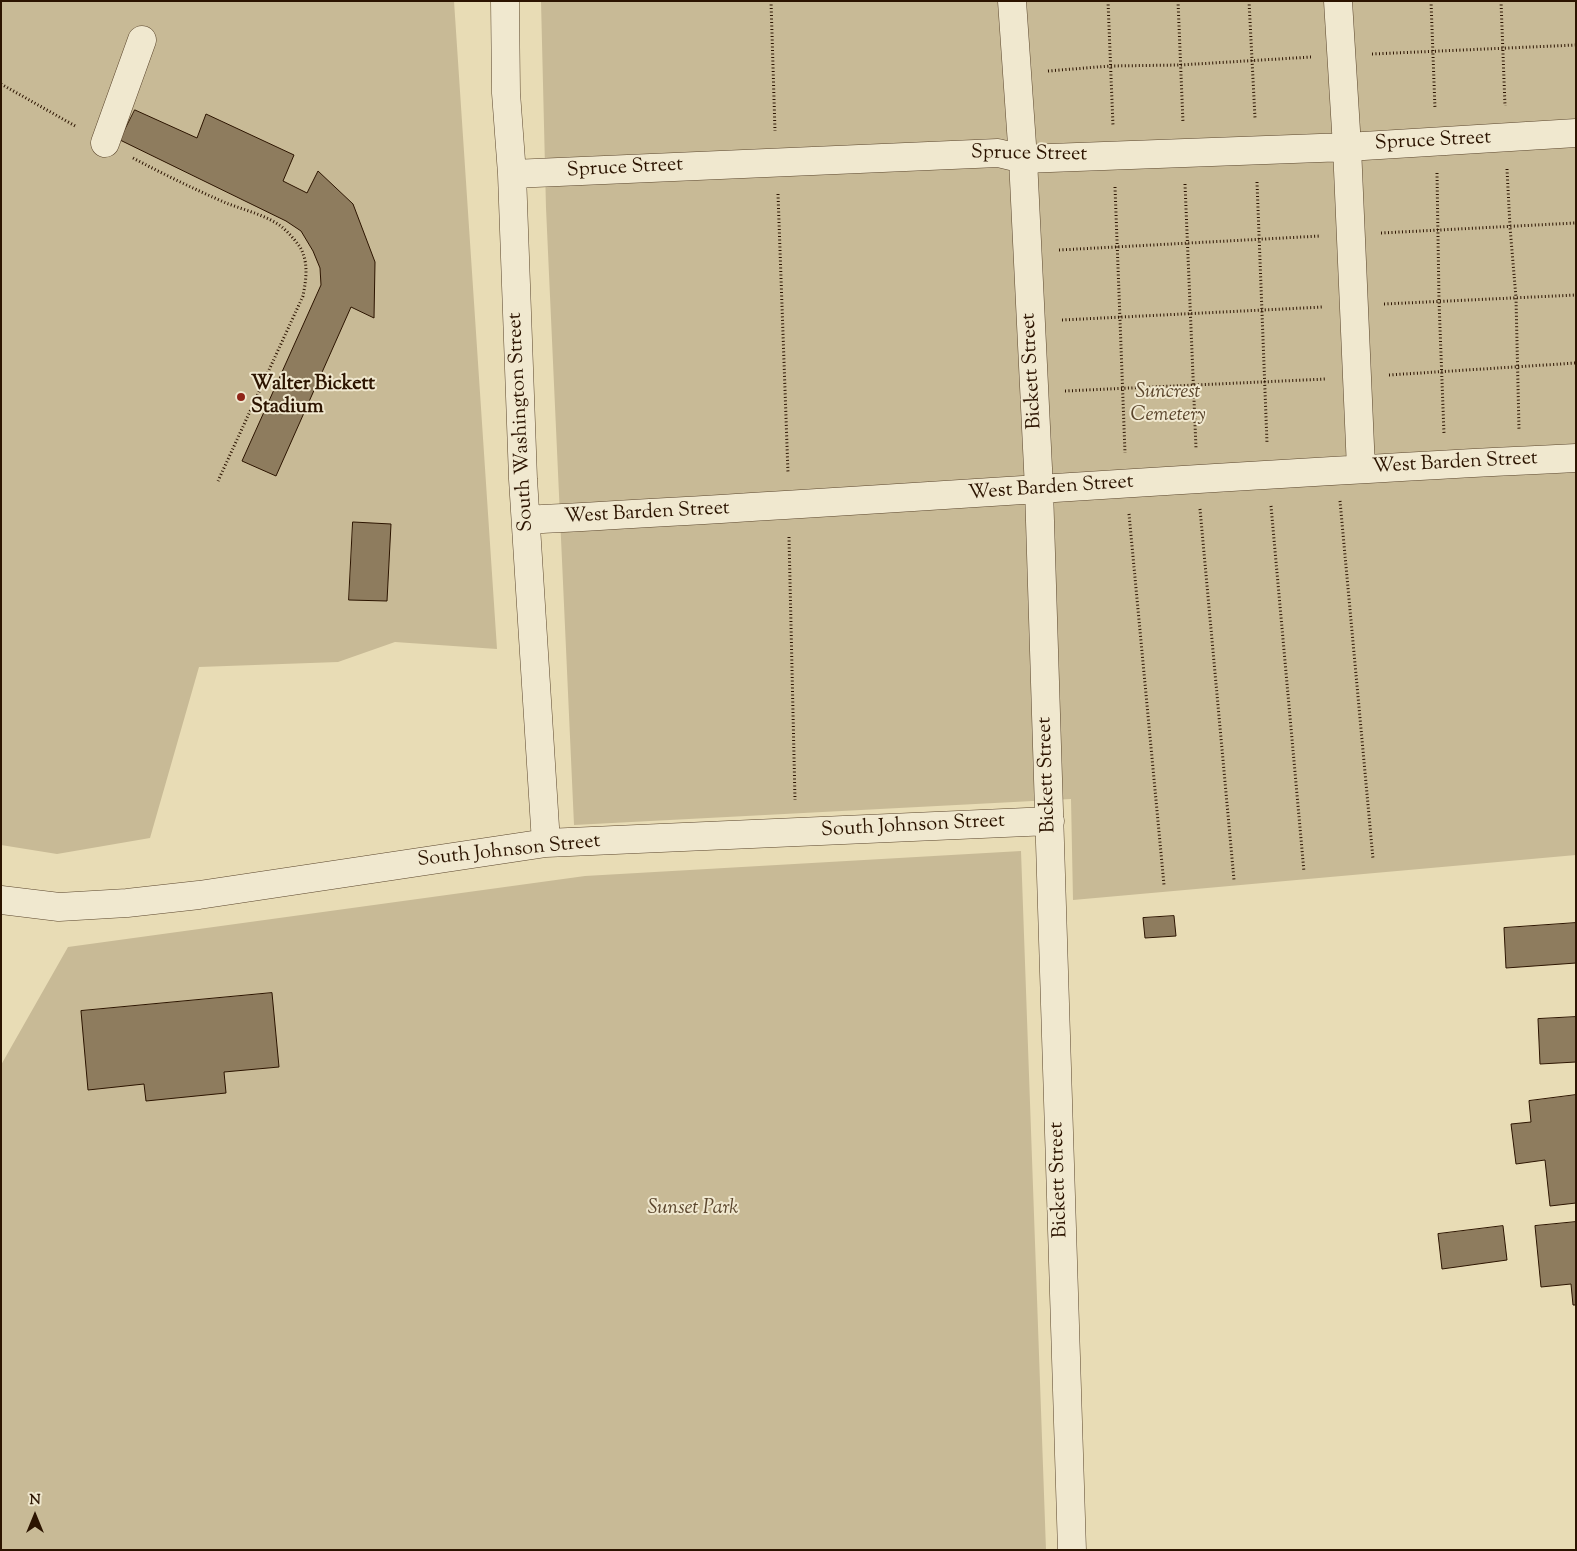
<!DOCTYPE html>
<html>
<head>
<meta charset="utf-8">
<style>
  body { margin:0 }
  #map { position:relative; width:1577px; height:1551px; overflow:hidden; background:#e8dcb5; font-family:"Sorts Mill Goudy",serif }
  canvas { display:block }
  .frame { position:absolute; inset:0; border:2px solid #2c1400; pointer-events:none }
  .north { position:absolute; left:10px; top:1491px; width:50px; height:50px; -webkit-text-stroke:4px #f0e8cf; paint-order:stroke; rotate:0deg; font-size:14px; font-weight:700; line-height:20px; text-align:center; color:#2c1400 }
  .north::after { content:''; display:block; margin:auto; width:18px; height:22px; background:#2c1400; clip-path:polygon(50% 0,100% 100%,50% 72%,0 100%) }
</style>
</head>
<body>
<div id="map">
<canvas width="1577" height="1551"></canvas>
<div class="frame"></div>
<div class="north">N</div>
</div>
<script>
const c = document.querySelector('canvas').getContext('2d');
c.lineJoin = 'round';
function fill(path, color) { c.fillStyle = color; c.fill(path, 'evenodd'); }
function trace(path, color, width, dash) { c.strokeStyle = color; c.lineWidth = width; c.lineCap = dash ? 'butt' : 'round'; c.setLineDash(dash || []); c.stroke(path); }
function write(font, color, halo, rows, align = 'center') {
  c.font = font + ' "Sorts Mill Goudy",serif'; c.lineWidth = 4; c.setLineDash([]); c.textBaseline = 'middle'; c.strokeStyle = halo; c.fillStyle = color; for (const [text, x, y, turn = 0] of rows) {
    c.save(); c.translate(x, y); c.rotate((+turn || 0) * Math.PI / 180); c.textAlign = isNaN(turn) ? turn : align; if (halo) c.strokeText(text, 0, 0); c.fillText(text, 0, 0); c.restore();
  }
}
fill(new Path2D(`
  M 1,1 L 454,1 L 497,649 L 395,642 L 338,662 L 199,667 L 150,838 L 57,854 L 1,845 Z
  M 541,1 L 1576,1 L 1576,855 L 1073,900 L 1071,799 L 574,825 L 546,208 Z
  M 1021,851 L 1046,1550 L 1,1550 L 1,1065 L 68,947 L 585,876 Z`), '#c8ba96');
const building = new Path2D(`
  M 135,110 L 197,138 L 206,114 L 294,155 L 283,181 L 307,193 L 318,171 L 353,204 L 375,262 L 374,318 L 351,307 L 276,476 L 242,461 L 321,285 L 320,268 L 313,251 L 301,231 L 286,221 L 120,140 Z
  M 353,522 L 391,524 L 387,601 L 349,600 Z
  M 1174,916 L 1176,936 L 1145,938 L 1143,918 Z
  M 1576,923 L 1576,963 L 1506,968 L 1504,928 Z
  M 272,993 L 279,1067 L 224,1072 L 226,1093 L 146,1101 L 144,1084 L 88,1090 L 81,1011 Z
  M 1576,1017 L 1576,1062 L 1540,1064 L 1538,1019 Z
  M 1576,1095 L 1576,1203 L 1550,1206 L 1545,1160 L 1516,1164 L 1511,1124 L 1531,1122 L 1529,1101 Z
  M 1576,1222 L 1576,1305 L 1573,1305 L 1571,1284 L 1541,1287 L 1535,1226 Z
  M 1503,1226 L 1507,1260 L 1442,1269 L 1438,1234 Z`);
fill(building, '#8e7c5e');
trace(building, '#2c1400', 1);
const minor = new Path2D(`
  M 505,1 L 506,93 L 512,174 L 523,479 L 546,843
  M 1012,1 L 1023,159 L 1039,489 L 1072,1550
  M 1338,1 L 1347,147 L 1361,469
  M 105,143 L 142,40
  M 512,174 L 998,153 L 1023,159 L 1347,147 L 1576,133
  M 526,520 C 876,502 1226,474 1576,458
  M 1,900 L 59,907 L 127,903 L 199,895 L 546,843 L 1050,821`);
trace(minor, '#5b462d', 29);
trace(new Path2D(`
  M 771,1 L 775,131
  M 1108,1 L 1113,126
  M 1178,1 L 1183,123
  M 1249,1 L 1255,118
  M 1431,1 L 1435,109
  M 1501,1 L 1505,106
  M 1372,54 L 1576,45
  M 1048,71 L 1110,66 L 1180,65 L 1311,57
  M 1,84 L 77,127
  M 133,158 C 163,174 194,189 226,203 C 244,210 266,215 282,227 C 289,233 295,240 300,247 C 309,263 306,280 303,296 L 218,481
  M 1507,169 L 1510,227 L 1516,298 L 1519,430
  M 1437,173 L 1439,301 L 1444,434
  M 1257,182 L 1267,443
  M 1185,184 L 1196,448
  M 1115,187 L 1125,453
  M 778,194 L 788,473
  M 1381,233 L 1575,223
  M 1059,250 L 1320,236
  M 1384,304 L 1576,295
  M 1062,320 L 1323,307
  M 1389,375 L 1576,363
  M 1065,391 L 1326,379
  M 1340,501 L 1373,859
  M 1271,506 L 1304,872
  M 1200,509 L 1234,880
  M 1129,514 L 1164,885
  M 789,537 L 795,800`), '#2c1400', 3, [1, 2.5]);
trace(minor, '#f0e8cf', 28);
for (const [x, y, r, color] of [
  [241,397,5,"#8f2418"]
]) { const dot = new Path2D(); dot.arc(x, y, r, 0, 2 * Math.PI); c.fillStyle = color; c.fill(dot); trace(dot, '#f0e8cf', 2); }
write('20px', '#2c1400', '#f0e8cf', [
  ["Spruce Street",1433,142,-3],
  ["Spruce Street",1029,155,1],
  ["Spruce Street",625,169,-3],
  ["Bickett Street",1033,371,-93],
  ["South Washington Street",522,422,-93],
  ["West Barden Street",1455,464,-3],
  ["West Barden Street",1051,489,-4],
  ["West Barden Street",647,514,-3],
  ["Bickett Street",1048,775,-92],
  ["South Johnson Street",913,827,-3],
  ["South Johnson Street",509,852,-6],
  ["Bickett Street",1060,1180,-92]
]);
write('bold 20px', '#2c1400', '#f0e8cf', [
  ["Walter Bickett",251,386],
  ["Stadium",251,409]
], 'left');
write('italic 20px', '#5b462d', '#f0e8cf', [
  ["Suncrest",1168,394],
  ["Cemetery",1168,417],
  ["Sunset Park",693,1210]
]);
</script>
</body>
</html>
